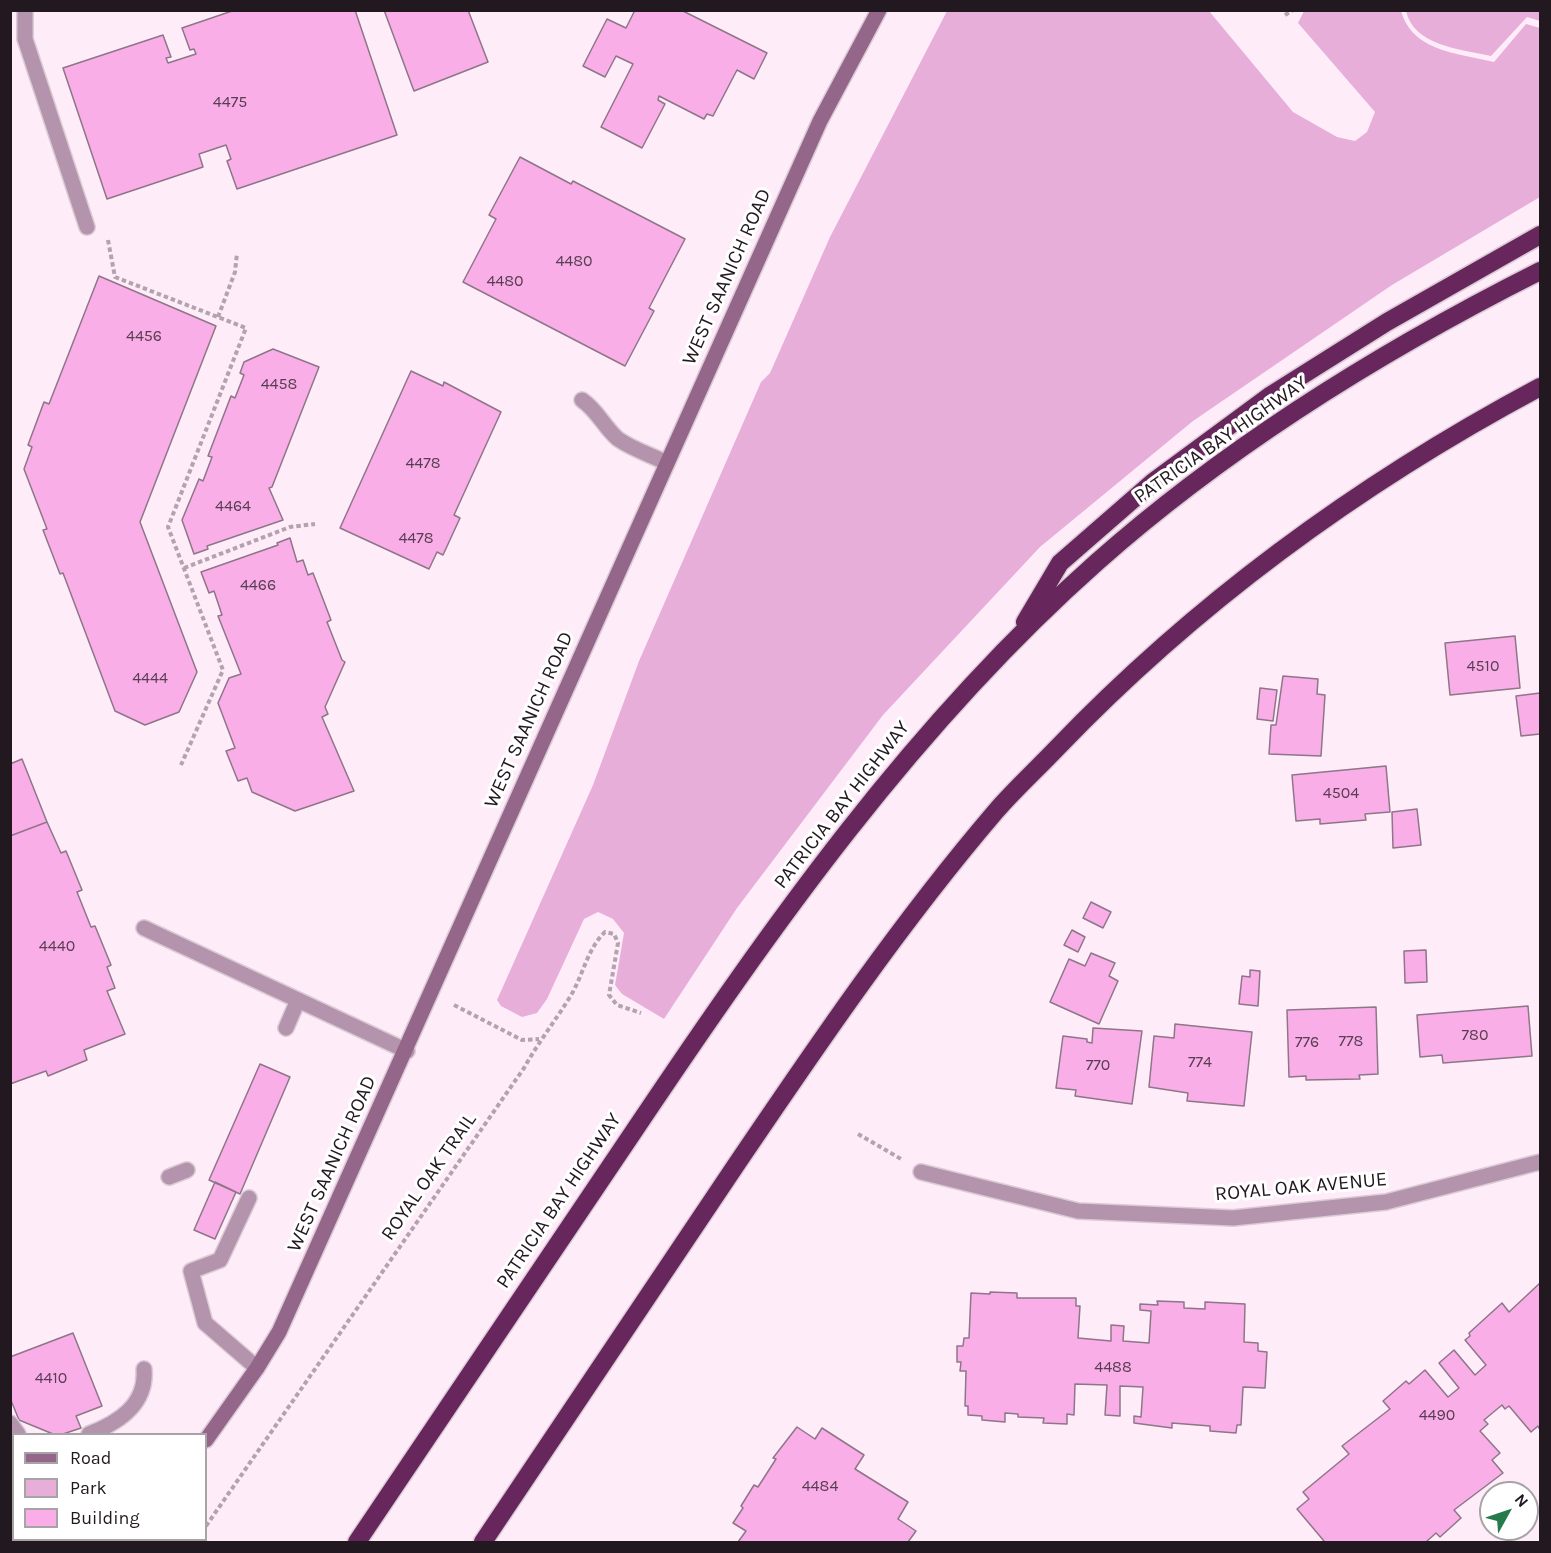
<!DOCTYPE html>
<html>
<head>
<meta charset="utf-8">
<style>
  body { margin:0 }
  #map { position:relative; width:1551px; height:1553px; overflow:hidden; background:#feedf9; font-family:Karla,sans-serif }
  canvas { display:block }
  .frame { position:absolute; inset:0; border:12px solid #221820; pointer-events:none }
  .legend { position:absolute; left:12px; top:1433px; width:195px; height:108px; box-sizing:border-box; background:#fff; border:2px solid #a7a3a6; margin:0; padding:8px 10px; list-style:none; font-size:18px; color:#221820 }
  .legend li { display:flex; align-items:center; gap:12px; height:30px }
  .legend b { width:30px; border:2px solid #a7a3a6 }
  .north { position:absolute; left:1479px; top:1481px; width:60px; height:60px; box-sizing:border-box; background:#fff; border:2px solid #a7a3a6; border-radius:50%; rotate:50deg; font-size:16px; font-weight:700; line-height:24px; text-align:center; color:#221820 }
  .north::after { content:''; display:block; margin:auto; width:21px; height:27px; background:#277a4c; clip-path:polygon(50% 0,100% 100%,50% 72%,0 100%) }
</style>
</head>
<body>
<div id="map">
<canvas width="1551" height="1553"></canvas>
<div class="frame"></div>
<ul class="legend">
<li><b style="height:8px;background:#94668a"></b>Road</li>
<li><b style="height:16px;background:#e8aeda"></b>Park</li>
<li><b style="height:16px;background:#f9aee8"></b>Building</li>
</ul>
<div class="north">N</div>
</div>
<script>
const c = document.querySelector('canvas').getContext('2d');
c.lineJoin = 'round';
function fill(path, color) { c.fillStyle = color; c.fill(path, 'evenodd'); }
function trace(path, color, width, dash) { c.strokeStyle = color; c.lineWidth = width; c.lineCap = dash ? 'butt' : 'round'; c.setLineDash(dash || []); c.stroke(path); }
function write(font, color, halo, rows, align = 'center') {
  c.font = font + ' Karla,sans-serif'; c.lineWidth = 6; c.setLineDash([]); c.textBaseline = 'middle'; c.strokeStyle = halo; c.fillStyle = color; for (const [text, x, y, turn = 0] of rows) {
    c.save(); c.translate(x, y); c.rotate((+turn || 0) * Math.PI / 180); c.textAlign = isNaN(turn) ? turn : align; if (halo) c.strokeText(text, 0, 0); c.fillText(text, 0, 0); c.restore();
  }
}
fill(new Path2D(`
  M 947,11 L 1209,11 L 1293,112 L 1337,137 L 1355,141 L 1367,132 L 1375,112 L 1298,23 L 1304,11 L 1401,11 C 1413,52 1458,53 1494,62 L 1526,24 L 1540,28 L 1540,197 L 1392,285 L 1193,421 L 1040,547 L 883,715 L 737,908 L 664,1019 L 622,994 L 615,985 L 624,933 L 613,919 L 598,912 L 584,919 L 547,999 L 537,1013 L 522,1017 L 501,1006 L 497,1000 L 593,785 L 639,661 L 761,382 L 770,373 L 830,237 Z
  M 1406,11 L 1540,11 L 1540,21 L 1527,17 L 1491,56 C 1460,49 1414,46 1406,11 Z`), '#e8aeda');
const building = new Path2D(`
  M 235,10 L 355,10 L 397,135 L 237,189 L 227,161 L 231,159 L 226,145 L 199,154 L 203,167 L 107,199 L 63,68 L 163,35 L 171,57 L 166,58 L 168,63 L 196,54 L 194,49 L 190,50 L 182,28 Z
  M 384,10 L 468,10 L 488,62 L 414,91 Z
  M 635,10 L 681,10 L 767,53 L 754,79 L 737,70 L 713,116 L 707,114 L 704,119 L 659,96 L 658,100 L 665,104 L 642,148 L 601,127 L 633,64 L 616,56 L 605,77 L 583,66 L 607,19 L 626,28 Z
  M 520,157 L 571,184 L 573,181 L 685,239 L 649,308 L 654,311 L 625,366 L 463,282 L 496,219 L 489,215 Z
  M 99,276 L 216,326 L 140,522 L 197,672 L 179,712 L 145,725 L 115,711 L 63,573 L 60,574 L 43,530 L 47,529 L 24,469 L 32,447 L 28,445 L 44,402 L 49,404 Z
  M 273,349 L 319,367 L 272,487 L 269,488 L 283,520 L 207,546 L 208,549 L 194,554 L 182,520 L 199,479 L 203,481 L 212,457 L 208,456 L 231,396 L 235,398 L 244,375 L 240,373 L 244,362 Z
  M 411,371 L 443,386 L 444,382 L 501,412 L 454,515 L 460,518 L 443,555 L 437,552 L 429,569 L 340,528 Z
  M 290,538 L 297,562 L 303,560 L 308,575 L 313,573 L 331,620 L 327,622 L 342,660 L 345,662 L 325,707 L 328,714 L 322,717 L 354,791 L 295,811 L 252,792 L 247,778 L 238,781 L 226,751 L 235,748 L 218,703 L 229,678 L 241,674 L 218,616 L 222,615 L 214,591 L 209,593 L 201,572 L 278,545 L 277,543 Z
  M 1515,636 L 1520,688 L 1450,695 L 1445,643 Z
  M 1283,676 L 1318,679 L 1317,694 L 1325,695 L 1321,756 L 1269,754 L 1271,725 L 1276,725 Z
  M 1260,688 L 1277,690 L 1273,721 L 1257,719 Z
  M 1540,693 L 1540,734 L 1521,736 L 1516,696 Z
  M 22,759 L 47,822 L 10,836 L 10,764 Z
  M 1386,766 L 1390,812 L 1365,814 L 1366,820 L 1320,824 L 1320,819 L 1296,821 L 1292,775 Z
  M 1417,809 L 1421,845 L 1393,848 L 1392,812 Z
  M 47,822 L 61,853 L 66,851 L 82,890 L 77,892 L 91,927 L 95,926 L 111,965 L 107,967 L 115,988 L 107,991 L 125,1034 L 84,1050 L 87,1060 L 48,1076 L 46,1071 L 10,1084 L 10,836 Z
  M 1091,902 L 1111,912 L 1103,928 L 1083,918 Z
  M 1072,930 L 1085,937 L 1078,952 L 1064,945 Z
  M 1426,950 L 1427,982 L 1405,983 L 1404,951 Z
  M 1091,953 L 1115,963 L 1109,976 L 1118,981 L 1099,1024 L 1050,1002 L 1069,959 L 1085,966 Z
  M 1250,970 L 1260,971 L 1258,1006 L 1239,1004 L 1242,976 L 1250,977 Z
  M 1528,1006 L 1532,1056 L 1443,1063 L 1442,1055 L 1420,1057 L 1417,1015 Z
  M 1376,1007 L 1378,1074 L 1359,1075 L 1360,1079 L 1306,1080 L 1306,1076 L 1289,1077 L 1287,1010 Z
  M 1175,1024 L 1252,1032 L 1244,1106 L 1187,1101 L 1188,1093 L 1149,1087 L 1154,1036 L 1174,1038 Z
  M 1093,1028 L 1142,1031 L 1132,1104 L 1075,1096 L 1076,1090 L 1056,1088 L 1063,1036 L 1087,1039 L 1087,1042 L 1092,1043 Z
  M 260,1064 L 290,1077 L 240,1194 L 209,1180 Z
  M 215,1182 L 236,1192 L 215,1239 L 194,1230 Z
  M 1540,1283 L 1540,1430 L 1538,1426 L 1531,1432 L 1509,1406 L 1505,1409 L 1502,1405 L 1484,1420 L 1488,1424 L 1480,1431 L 1500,1453 L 1492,1460 L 1503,1473 L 1454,1510 L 1461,1518 L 1440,1537 L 1436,1533 L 1426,1542 L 1322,1542 L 1324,1541 L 1297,1509 L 1309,1499 L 1303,1492 L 1349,1454 L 1342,1446 L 1390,1409 L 1383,1401 L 1406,1381 L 1409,1384 L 1425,1370 L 1448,1397 L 1459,1388 L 1439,1363 L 1454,1350 L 1475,1375 L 1486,1365 L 1465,1340 L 1470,1336 L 1469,1333 L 1502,1303 L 1509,1312 Z
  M 990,1292 L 1017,1293 L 1017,1298 L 1076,1298 L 1076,1306 L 1080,1306 L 1078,1338 L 1111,1341 L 1111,1325 L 1124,1326 L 1123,1341 L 1149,1343 L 1151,1311 L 1140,1310 L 1140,1304 L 1158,1305 L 1157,1301 L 1184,1302 L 1184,1308 L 1205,1309 L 1205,1302 L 1245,1304 L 1244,1342 L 1258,1343 L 1258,1351 L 1267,1352 L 1265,1388 L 1243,1387 L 1241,1425 L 1237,1425 L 1236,1433 L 1210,1431 L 1210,1426 L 1172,1423 L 1172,1428 L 1134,1423 L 1134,1416 L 1141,1417 L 1143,1387 L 1120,1386 L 1120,1416 L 1105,1415 L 1107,1385 L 1075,1384 L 1074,1415 L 1067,1414 L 1067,1424 L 1043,1423 L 1044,1418 L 1018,1417 L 1018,1414 L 1005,1413 L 1005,1422 L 982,1420 L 982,1416 L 968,1415 L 968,1406 L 965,1406 L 966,1371 L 960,1371 L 961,1362 L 957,1362 L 957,1346 L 963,1346 L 964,1338 L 969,1338 L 971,1293 L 990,1294 Z
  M 73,1333 L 102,1406 L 76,1416 L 81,1428 L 63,1434 L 53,1434 L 19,1420 L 10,1398 L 10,1357 Z
  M 797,1427 L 815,1439 L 822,1428 L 864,1455 L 855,1469 L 908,1502 L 898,1519 L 916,1531 L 908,1542 L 738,1542 L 746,1531 L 733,1523 L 743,1508 L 741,1506 L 754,1485 L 758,1487 L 776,1459 L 773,1458 Z`);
fill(building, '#f9aee8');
trace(building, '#8e7588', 1.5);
const lane = new Path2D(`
  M 25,10 L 25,39 L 87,227
  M 582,400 C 598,411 604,427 618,439 C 632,449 651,455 667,463
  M 144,928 L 407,1051
  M 286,1028 L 298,1000
  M 169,1177 L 187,1170
  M 249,1198 L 220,1260 L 191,1271 L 205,1323 L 257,1368
  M 10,1423 L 18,1434
  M 89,1434 C 118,1423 147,1405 144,1369`);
const street = new Path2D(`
  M 921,1172 L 1078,1211 L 1233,1218 L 1386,1202 L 1540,1162`);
const secondary = new Path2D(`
  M 206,1440 L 257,1368 L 279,1332 L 820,121 L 879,10
  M 132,1542 L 135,1540`);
const highway = new Path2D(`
  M 1025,622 L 1060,563 L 1153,482 L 1271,395 L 1387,322 L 1540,235
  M 357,1542 C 449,1405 541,1268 634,1131 C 771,927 912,726 1097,562 C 1229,445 1383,350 1540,271
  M 483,1542 C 567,1416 651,1290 736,1165 C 818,1044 901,922 996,811 C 1015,789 1037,769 1057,748 C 1197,602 1362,482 1540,387`);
trace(lane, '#dbcbd6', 18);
trace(street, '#dbcbd6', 18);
trace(secondary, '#dbcbd6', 18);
trace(highway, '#dbcbd6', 21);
trace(new Path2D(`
  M 1285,15 L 1293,10
  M 108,240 L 115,277 L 246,328 L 168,527 L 223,670 L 181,765
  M 218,317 L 235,272 L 237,253
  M 184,568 L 290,527 L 315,524
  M 454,1005 L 522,1040 L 539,1039
  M 858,1134 L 901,1159
  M 206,1526 L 524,1068 C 538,1043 555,1021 570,997 C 583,976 587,949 605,932 L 614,934 L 618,943 L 609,995 L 617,1005 L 641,1013
  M 194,1542 L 196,1540`), '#b2a3ae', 4, [4.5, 3]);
trace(lane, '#b494ac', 15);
trace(street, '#b494ac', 15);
trace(secondary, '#94668a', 15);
trace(highway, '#67275c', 18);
write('16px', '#583e52', null, [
  ["4475",230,102],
  ["4480",574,261],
  ["4480",505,281],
  ["4456",144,336],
  ["4458",279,384],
  ["4478",423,463],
  ["4464",233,506],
  ["4478",416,538],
  ["4466",258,585],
  ["4510",1483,666],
  ["4444",150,678],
  ["4504",1341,793],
  ["4440",57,946],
  ["780",1475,1035],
  ["778",1351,1041],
  ["776",1307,1042],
  ["774",1200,1062],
  ["770",1098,1065],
  ["4488",1113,1367],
  ["4410",51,1378],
  ["4490",1437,1415],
  ["4484",820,1486]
]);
write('20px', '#221820', '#fff', [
  ["WEST SAANICH ROAD",727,277,-66],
  ["PATRICIA BAY HIGHWAY",1221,440,-35],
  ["WEST SAANICH ROAD",529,720,-66],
  ["PATRICIA BAY HIGHWAY",842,805,-52],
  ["WEST SAANICH ROAD",332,1164,-66],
  ["ROYAL OAK TRAIL",429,1177,-55],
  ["ROYAL OAK AVENUE",1301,1187,-5],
  ["PATRICIA BAY HIGHWAY",559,1201,-56]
]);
</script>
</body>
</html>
